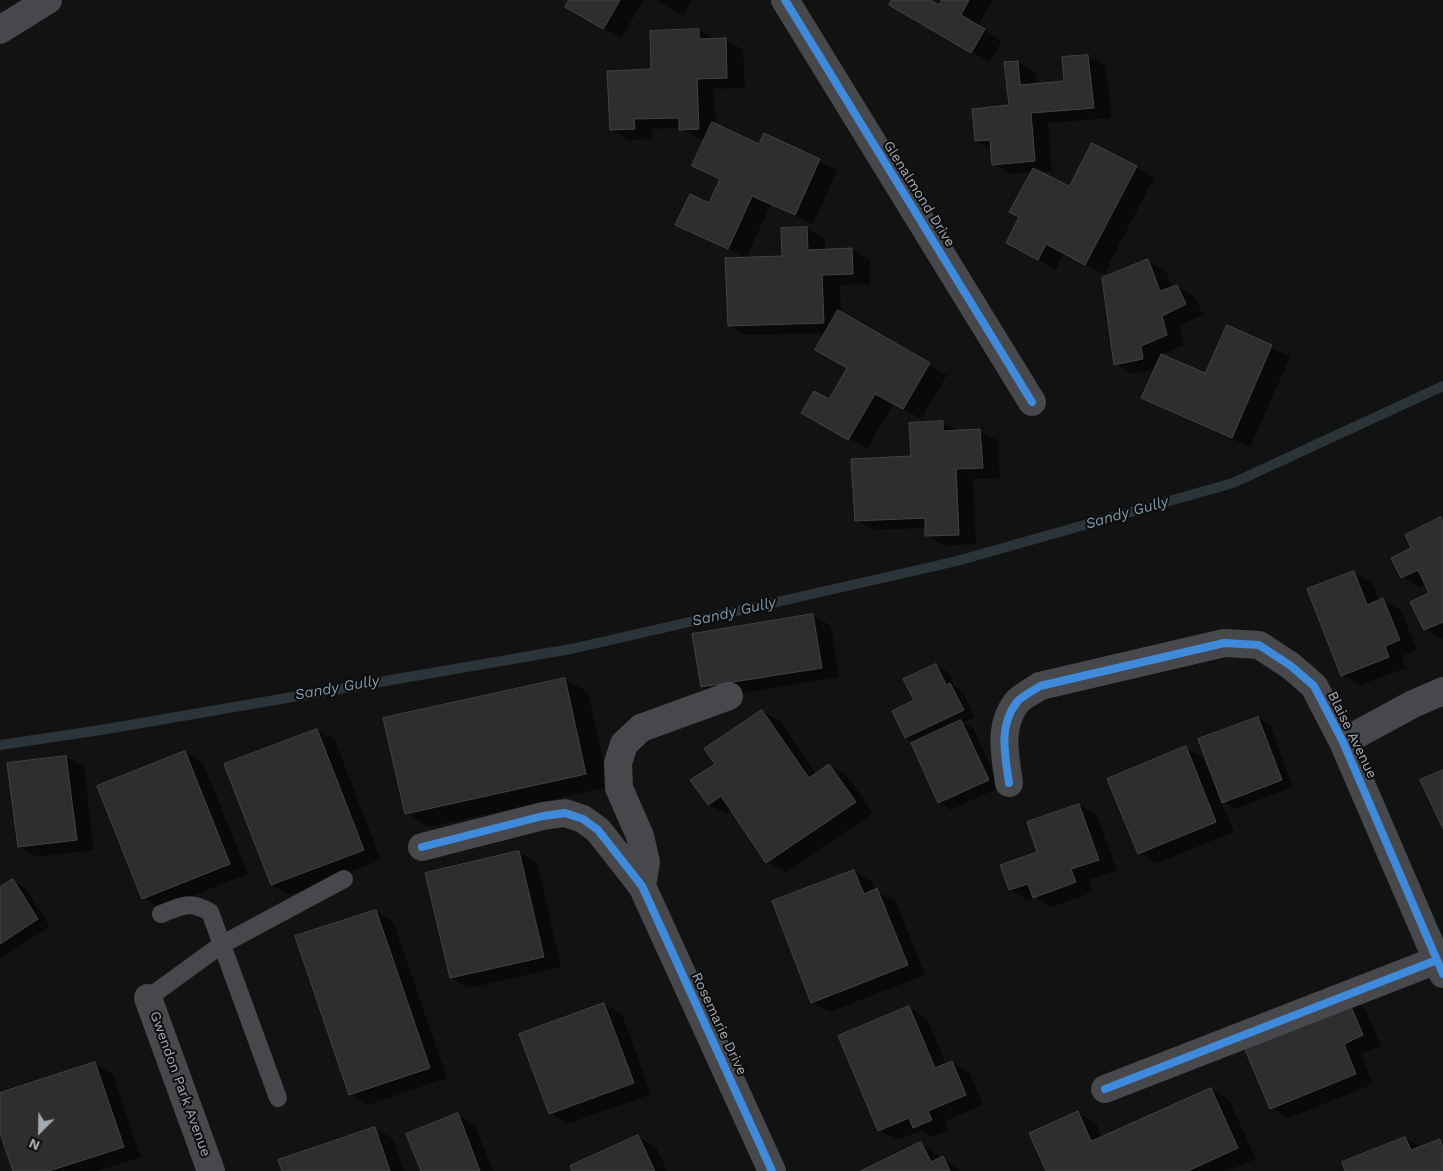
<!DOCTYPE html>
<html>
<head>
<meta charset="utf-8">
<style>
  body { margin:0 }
  #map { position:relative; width:1443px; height:1171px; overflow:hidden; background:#121213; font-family:"Work Sans",sans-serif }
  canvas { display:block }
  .north { position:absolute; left:15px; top:1106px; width:50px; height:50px; -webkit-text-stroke:4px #0d0d0e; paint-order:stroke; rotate:203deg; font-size:14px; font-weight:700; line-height:20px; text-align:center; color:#a4aab2 }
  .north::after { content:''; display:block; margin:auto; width:18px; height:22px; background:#a4aab2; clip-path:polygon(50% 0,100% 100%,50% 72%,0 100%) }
</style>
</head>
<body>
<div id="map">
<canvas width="1443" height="1171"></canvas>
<div class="north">N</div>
</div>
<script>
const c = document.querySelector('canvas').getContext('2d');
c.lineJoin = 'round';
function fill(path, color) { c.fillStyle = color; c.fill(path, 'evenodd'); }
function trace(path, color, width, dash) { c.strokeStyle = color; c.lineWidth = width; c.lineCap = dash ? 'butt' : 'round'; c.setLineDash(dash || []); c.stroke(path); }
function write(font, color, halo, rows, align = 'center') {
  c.font = font + ' "Work Sans",sans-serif'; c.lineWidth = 4; c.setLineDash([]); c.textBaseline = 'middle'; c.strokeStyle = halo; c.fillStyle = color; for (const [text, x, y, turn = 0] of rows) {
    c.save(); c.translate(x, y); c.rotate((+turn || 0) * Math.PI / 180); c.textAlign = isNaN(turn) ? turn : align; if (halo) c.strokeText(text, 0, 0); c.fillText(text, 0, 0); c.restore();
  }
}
fill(new Path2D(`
  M 571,0 L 644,0 L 621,38 L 567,7 Z
  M 656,0 L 692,0 L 683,16 Z
  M 894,0 L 928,0 L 940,7 L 944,0 L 993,0 L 978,26 L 1002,41 L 989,62 L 891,5 Z
  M 699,30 L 715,39 L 725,39 L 743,50 L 745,88 L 714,89 L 716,125 L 760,146 L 765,135 L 837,170 L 813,224 L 771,205 L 746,258 L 677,224 L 710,204 L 721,180 L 694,166 L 706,139 L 699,139 L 681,128 L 652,129 L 652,139 L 629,140 L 611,129 L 653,70 Z
  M 1088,56 L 1106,66 L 1111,118 L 1048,123 L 1052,171 L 1038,172 L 1069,188 L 1136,167 L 1154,178 L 1104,274 L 1064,254 L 1056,269 L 1025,253 L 1020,217 L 1031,172 L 1011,174 L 994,164 L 992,150 L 976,141 L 1010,106 L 1018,62 L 1035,72 L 1037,85 L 1066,82 Z
  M 807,228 L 825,238 L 825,250 L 852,249 L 870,260 L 870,284 L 840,285 L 841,313 L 947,375 L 921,419 L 894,403 L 867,449 L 803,412 L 829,401 L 848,367 L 826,333 L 747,335 L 729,325 Z
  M 1148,261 L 1166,271 L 1172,288 L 1177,287 L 1195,297 L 1203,314 L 1179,326 L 1184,345 L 1161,355 L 1206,375 L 1227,326 L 1290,357 L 1250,447 L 1161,407 L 1143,397 L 1155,370 L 1133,374 L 1116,364 Z
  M 942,422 L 959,432 L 980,431 L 998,441 L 1000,478 L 973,479 L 976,544 L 944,546 L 927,536 L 926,528 L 874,530 L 856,520 Z
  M 1441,518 L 1443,520 L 1443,640 L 1425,629 L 1431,593 L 1426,584 L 1420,588 L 1402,577 L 1413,549 Z
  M 1354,573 L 1372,583 L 1379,601 L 1383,600 L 1401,610 L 1417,650 L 1402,656 L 1406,668 L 1360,685 L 1342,675 Z
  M 813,615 L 831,626 L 839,677 L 720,697 L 702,687 Z
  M 936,665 L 948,672 L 955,687 L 962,691 L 975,717 L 963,723 L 973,728 L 1000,787 L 951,810 L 939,803 L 912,744 L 915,743 L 906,738 L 893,711 L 915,701 Z
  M 565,679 L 588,692 L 609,787 L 429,827 L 406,813 Z
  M 762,711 L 780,721 L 816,774 L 829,765 L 847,775 L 873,813 L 785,872 L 767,862 L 732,810 L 726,814 L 708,804 L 717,764 Z
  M 1258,718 L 1270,725 L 1293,787 L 1235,809 L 1221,801 L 1234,832 L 1157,863 L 1139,853 L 1185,748 L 1203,758 L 1208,771 L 1211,770 Z
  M 317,730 L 335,740 L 381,860 L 290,895 L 272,885 L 226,765 Z
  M 185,752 L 203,763 L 248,874 L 161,908 L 143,898 Z
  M 66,757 L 84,767 L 94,850 L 37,857 L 19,846 Z
  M 1079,805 L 1097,816 L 1117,870 L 1089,880 L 1093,892 L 1052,907 L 1036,898 L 1028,900 L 1010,890 L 1002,866 L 1039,853 Z
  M 519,852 L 537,862 L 561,967 L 469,988 L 451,977 Z
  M 854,871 L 872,881 L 876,891 L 895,900 L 925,975 L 830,1012 L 812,1002 Z
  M 13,881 L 25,887 L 50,927 L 0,958 L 0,889 Z
  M 375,911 L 393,921 L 447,1078 L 368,1105 L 350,1094 Z
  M 1347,998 L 1365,1008 L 1381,1046 L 1361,1054 L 1373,1084 L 1289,1118 L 1271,1108 Z
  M 604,1004 L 622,1014 L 651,1094 L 567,1124 L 550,1113 Z
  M 909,1008 L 927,1018 L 946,1065 L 952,1063 L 970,1073 L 983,1105 L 945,1121 L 949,1130 L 932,1137 L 921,1131 L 897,1140 L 879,1130 Z
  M 95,1064 L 113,1074 L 141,1157 L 97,1171 L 14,1171 L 0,1129 L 0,1095 Z
  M 1211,1089 L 1229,1100 L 1256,1159 L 1228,1171 L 1048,1171 L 1078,1112 L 1096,1123 L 1102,1138 Z
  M 457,1115 L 475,1125 L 493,1171 L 422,1171 Z
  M 375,1128 L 393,1139 L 404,1171 L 283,1171 Z
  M 638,1136 L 656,1147 L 667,1171 L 574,1171 Z
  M 1405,1138 L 1421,1147 L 1440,1140 L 1443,1142 L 1443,1171 L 1347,1171 Z
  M 921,1144 L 962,1171 L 864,1171 Z`), '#0007');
trace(new Path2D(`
  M 0,745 L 101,730 L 571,649 L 957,561 L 1233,483 L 1443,386`), '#2b3438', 10);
const building = new Path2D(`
  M 569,0 L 620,0 L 603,29 L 565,7 Z
  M 892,0 L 930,0 L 939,5 L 942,0 L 969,0 L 961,15 L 985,29 L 971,53 L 889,5 Z
  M 699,29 L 699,39 L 726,38 L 727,78 L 697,79 L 699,129 L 679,130 L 679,118 L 634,119 L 635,129 L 610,130 L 607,71 L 651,69 L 650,31 Z
  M 1088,55 L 1094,108 L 1031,113 L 1035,161 L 992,165 L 990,140 L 975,141 L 972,109 L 1009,105 L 1004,62 L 1018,61 L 1020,85 L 1064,81 L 1062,57 Z
  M 712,122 L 759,144 L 764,133 L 820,159 L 795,215 L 752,196 L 728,249 L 675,225 L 690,194 L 709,203 L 720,179 L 692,166 Z
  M 1092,143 L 1137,166 L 1085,265 L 1046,244 L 1038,260 L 1006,243 L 1019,217 L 1009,212 L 1033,168 L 1069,186 Z
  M 807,227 L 808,250 L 852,248 L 853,274 L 822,275 L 824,323 L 728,326 L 725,258 L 782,256 L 781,228 Z
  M 1148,259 L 1160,291 L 1177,285 L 1186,304 L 1162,316 L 1167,335 L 1141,346 L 1143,359 L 1114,365 L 1102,278 Z
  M 838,310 L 930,363 L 903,409 L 875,394 L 848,440 L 801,413 L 814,391 L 829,399 L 847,368 L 815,350 Z
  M 1227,325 L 1272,345 L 1232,438 L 1141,398 L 1161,354 L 1205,373 Z
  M 943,421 L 943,431 L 980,429 L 983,468 L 956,469 L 959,535 L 925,536 L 925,518 L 855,521 L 851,459 L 911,456 L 909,423 Z
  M 1441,517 L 1443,522 L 1443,622 L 1424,630 L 1410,602 L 1429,593 L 1418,570 L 1401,578 L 1391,558 L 1411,548 L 1405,535 Z
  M 1354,571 L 1367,605 L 1383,598 L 1400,640 L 1385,646 L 1389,657 L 1341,676 L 1307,589 Z
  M 813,614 L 822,668 L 701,687 L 692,634 Z
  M 936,664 L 946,685 L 950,683 L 964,710 L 905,738 L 892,711 L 914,700 L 903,679 Z
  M 565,678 L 586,774 L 405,814 L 383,718 Z
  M 762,710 L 809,778 L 829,764 L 856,802 L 766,863 L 721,796 L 708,805 L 690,780 L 715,764 L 704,749 Z
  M 1258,717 L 1282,780 L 1222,803 L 1198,739 Z
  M 961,720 L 989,780 L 938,803 L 911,743 Z
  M 317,729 L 364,850 L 271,885 L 224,764 Z
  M 1186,746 L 1216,822 L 1138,854 L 1107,779 Z
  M 185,751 L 230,864 L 142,899 L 97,786 Z
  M 66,756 L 77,840 L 18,847 L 7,763 Z
  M 1443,770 L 1443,829 L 1420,780 Z
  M 1079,804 L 1099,860 L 1071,869 L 1076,882 L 1033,898 L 1028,884 L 1009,890 L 1000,865 L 1037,852 L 1027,822 Z
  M 519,851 L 544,957 L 450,978 L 425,873 Z
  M 854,870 L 864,894 L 877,888 L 908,965 L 811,1003 L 772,901 Z
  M 13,879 L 38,919 L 0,944 L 0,887 Z
  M 376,910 L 430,1068 L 349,1095 L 295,936 Z
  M 1347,997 L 1363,1035 L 1344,1044 L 1356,1074 L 1270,1109 L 1241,1040 Z
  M 604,1003 L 634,1083 L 549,1114 L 519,1034 Z
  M 909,1006 L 935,1068 L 952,1061 L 966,1095 L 928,1111 L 932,1120 L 913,1128 L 909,1118 L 878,1131 L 838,1036 Z
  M 95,1062 L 124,1147 L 49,1171 L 13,1171 L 0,1133 L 0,1093 Z
  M 1211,1088 L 1238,1148 L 1188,1171 L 1046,1171 L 1029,1133 L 1078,1111 L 1091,1141 Z
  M 458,1113 L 480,1171 L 421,1171 L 406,1134 Z
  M 375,1127 L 390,1171 L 282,1171 L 278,1160 Z
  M 638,1135 L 655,1171 L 572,1171 L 570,1166 Z
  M 1405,1137 L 1411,1150 L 1440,1139 L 1443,1147 L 1443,1171 L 1345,1171 L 1342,1162 Z
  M 921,1142 L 931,1162 L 943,1156 L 950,1171 L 861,1171 Z`);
fill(building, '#2e2e2f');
trace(building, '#424346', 1);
trace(new Path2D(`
  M 161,914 C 182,906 189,900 210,912 L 278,1098
  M 148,998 L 221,945 L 344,879`), '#47484b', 18);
trace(new Path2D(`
  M 785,0 L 1032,402
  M 0,30 L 48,0
  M 1343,742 L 1413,704 L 1443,691
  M 1009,783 C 1005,755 998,726 1017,702 C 1022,696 1033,691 1040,686 L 1224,643 L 1259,645 L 1291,666 L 1314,686 L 1343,742 L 1443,974
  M 422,847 L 543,816 L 565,813 L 583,819 L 598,830 L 642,886 L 772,1171
  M 642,886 L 646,862 L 640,836 L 619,788 L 618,763 L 624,744 L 641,728 L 729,696
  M 148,998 L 211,1171
  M 1105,1089 L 1437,960`), '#47484b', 28);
trace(new Path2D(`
  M 785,0 L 1032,402
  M 1009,783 C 1005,755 998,726 1017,702 C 1022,696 1033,691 1040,686 L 1224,643 L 1259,645 L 1291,666 L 1314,686 L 1343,742 L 1443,974
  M 422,847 L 543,816 L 565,813 L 583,819 L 598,830 L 642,886 L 772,1171
  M 1105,1089 L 1437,960`), '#408adc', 8);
write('14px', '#a4aab2', '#0d0d0e', [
  ["Glenalmond Drive",919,194,58],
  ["Blaise Avenue",1352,735,64],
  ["Rosemarie Drive",719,1024,65],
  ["Gwendon Park Avenue",180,1084,70]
]);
write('italic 15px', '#7e99ab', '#0d0d0e', [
  ["Sandy Gully",1127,513,-16],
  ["Sandy Gully",734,612,-13],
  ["Sandy Gully",337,688,-10]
]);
</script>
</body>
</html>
